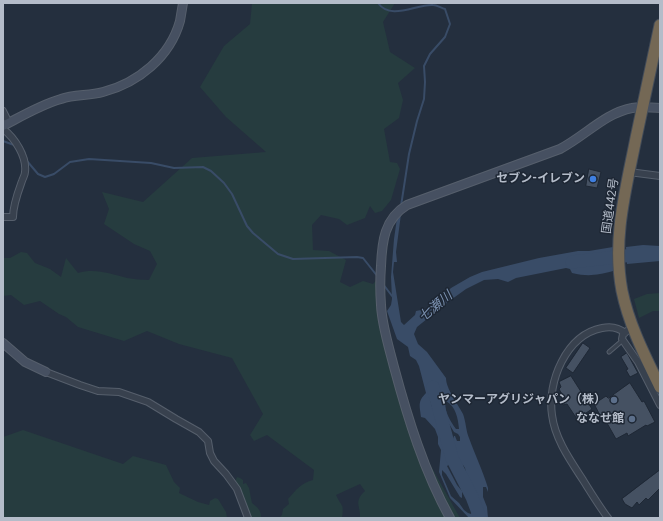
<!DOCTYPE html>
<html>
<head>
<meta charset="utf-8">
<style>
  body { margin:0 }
  #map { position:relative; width:663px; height:521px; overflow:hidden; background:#242f3e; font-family:Roboto,sans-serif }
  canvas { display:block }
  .frame { position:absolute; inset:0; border:4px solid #b4bcc9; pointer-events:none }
</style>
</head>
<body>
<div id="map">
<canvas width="663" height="521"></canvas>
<div class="frame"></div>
</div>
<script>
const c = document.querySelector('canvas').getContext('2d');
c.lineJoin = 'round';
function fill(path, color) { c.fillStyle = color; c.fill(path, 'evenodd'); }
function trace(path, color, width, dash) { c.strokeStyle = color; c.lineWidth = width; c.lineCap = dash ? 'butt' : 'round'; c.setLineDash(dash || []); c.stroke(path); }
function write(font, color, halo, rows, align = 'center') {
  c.font = font + ' Roboto,"Noto Sans JP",sans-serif'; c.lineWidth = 3; c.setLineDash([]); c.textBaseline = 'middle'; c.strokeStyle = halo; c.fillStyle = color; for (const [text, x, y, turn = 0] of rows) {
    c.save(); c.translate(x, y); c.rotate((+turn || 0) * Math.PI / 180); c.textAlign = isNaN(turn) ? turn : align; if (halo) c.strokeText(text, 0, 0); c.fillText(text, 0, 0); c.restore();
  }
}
fill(new Path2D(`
  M 252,3 L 395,3 L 383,22 L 390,52 L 415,68 L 398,83 L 403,100 L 399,118 L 384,129 L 390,162 L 397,163 L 400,169 L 391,200 L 382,211 L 375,213 L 370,206 L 365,218 L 347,225 L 339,219 L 321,215 L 312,225 L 313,250 L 329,251 L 346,260 L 340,282 L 350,287 L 363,281 L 373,284 L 379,277 L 383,328 L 403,391 L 427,459 L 460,518 L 360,518 C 361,506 353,502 365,491 L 360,484 L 336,495 C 342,508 344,503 342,518 L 279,518 L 282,515 L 283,509 L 289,504 L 288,499 C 296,490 301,483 313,480 L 314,470 L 267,435 L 254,441 L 250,435 L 263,414 L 232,358 L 179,344 L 147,331 L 124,341 L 78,327 L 66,317 L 59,314 L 40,301 L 24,305 L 11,295 L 3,296 L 3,258 L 10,258 L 21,252 L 27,253 L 35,263 L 50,269 L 61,277 L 66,258 L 78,273 C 96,268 110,274 127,278 C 134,279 142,280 149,280 L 157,264 L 150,251 L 134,244 L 104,224 L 109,209 L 102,192 L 143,202 L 192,158 L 266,152 L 226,117 L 200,87 L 224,46 L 250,24 Z
  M 660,293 L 660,311 L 653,311 L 639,318 L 634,299 L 647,294 Z
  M 23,430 L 123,464 L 133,456 L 166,465 L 174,482 L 180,488 L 179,493 L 198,502 L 209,505 L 210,501 L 215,498 L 218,499 L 226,512 L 227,518 L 3,518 L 3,437 Z
  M 237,477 L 240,478 L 243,480 L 243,484 L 246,483 L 249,488 L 252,503 C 258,508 261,510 261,518 L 246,518 L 235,482 Z`), '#263c3f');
fill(new Path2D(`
  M 401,214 L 396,252 L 397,262 L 394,262 L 393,272 L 401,322 L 404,325 L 415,315 L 416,311 L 431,308 L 451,288 L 470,277 L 482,272 L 539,258 L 578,251 L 589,251 L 613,247 L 613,255 L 595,257 L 584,263 L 589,266 L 613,262 L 613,271 C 597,275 589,277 572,273 L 570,269 L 566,268 L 516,278 L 508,282 L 498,279 L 484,280 L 466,289 L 448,302 L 417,327 L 414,334 L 418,344 L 427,352 L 446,378 C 446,389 458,404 463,414 C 466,422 466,431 469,438 C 475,455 483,471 488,488 L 488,492 L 486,487 L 483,487 L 483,497 L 487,507 L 488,518 L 469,518 L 450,498 L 439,472 L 441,450 L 438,444 L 438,437 L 435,429 L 425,418 L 421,417 C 420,406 417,402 426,393 L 419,366 L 416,360 L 410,356 L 408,347 L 397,339 L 387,311 L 391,305 L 392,299 L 391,277 L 394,239 L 397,218 ZM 430,395 L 433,397 L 454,432 L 458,434 L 460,437 L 460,441 L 457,441 L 455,436 L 454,436 L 453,439 L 451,438 C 442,426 430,411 430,395 ZM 446,401 C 456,407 458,418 459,429 L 456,429 C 451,422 443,410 446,401 ZM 450,464 L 463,465 L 465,468 C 467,477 476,506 471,514 L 468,513 L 464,510 L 459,503 L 451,496 L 442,475 L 442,470 L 446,474 L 460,497 L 462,498 L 462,491 L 457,485 L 447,466 Z
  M 643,245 L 660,246 L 660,261 L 627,264 L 626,247 Z`), '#394c67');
trace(new Path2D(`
  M 378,3 C 391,21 416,4 433,5 C 437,5 441,8 445,9 L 450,24 L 445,37 L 430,54 L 424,66 L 425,82 L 424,99 L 417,121 L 409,154 L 401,206
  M 3,141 L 14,145 L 16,148
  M 27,161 L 38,174 L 45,177 L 54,174 L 70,162 L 89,159 L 151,163 L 174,168 L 203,167 L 211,171 L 224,183 L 232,194 L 247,226 L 253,233 L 278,254 L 293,259 L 357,257 L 363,258 L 378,277
  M 383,284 L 392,296`), '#394c67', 2);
trace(new Path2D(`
  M 572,262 L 642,254 L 660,254
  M 433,387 L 452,458 L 472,497 L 480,518`), '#394c67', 13);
const building = new Path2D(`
  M 589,169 L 601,172 L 597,188 L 586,186 Z
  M 583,343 L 590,348 L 573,373 L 566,368 Z
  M 627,353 L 638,373 L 630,377 L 626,370 L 628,369 L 621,357 Z
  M 571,376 L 592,409 L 577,419 L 567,404 L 563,405 L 561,400 L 564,398 L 559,389 L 561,387 L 559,382 Z
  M 630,383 L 642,402 L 644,401 L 655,422 L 647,426 L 646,425 L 628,436 L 627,433 L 616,439 L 603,416 L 601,417 L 594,404 L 606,396 L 608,398 Z
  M 660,470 L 660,488 L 648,500 L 646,498 L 639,505 L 637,502 L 632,508 L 625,504 L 622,499 Z`);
fill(building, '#455162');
trace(building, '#1f2835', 1);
const lane = new Path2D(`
  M 609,352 L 623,340`);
const street = new Path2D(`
  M 3,111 L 9,123
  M 3,129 C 15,138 27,157 25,172 C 25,175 23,178 22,181 C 18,192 13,205 13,217 L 3,217
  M 629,172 L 660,176
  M 627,331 L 623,334 L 622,339 L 638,362 L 660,405
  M 46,372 L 80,385 L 98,391 L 119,392 L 148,402 L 176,419 L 199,432 L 208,441 L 210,453 L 214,461 L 226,474 L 237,489 L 248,518
  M 608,518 C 599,506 591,493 583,480 C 570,460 555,439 552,415 C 547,382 566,335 602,328 C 611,326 618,327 625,333`);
const secondary = new Path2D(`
  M 3,126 C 22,116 40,105 61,99 C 74,94 89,96 103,92 C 138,83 170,57 180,21 C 181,15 182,9 183,3
  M 3,343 L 25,362 L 46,372
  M 450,518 C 424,471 408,419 394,367 C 389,347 382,326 381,305 C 380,292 380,279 381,266 C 382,242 384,219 407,205 L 560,149 C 585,136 605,113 632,108 C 641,106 651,108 660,108`);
const highway = new Path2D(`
  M 660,25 C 652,63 644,101 636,138 C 626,189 612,239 622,291 C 629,325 645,356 660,387`);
trace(lane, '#565f6c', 5);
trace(street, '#565f6c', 8);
trace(secondary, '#565f6c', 10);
trace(highway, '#434c59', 13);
trace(lane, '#38414e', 3);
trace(street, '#38414e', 6);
trace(secondary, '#465061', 8);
trace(highway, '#746855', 11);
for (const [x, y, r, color] of [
  [593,179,4,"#3f7fe0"],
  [614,400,4,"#5c6f8a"],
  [632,419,4,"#5c6f8a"]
]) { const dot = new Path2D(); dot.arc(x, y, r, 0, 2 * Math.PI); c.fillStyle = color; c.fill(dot); trace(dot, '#1d2633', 1.5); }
write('bold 12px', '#b4bcc9', '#1d2633', [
  ["セブン-イレブン",585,179],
  ["ヤンマーアグリジャパン（株）",606,400],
  ["ななせ館",624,419]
], 'right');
write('12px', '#b4bcc9', '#1d2633', [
  ["国道442号",611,206,-82]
]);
write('italic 13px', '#7c92b1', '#1d2633', [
  ["七瀬川",436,307,-40]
]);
</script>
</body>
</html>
